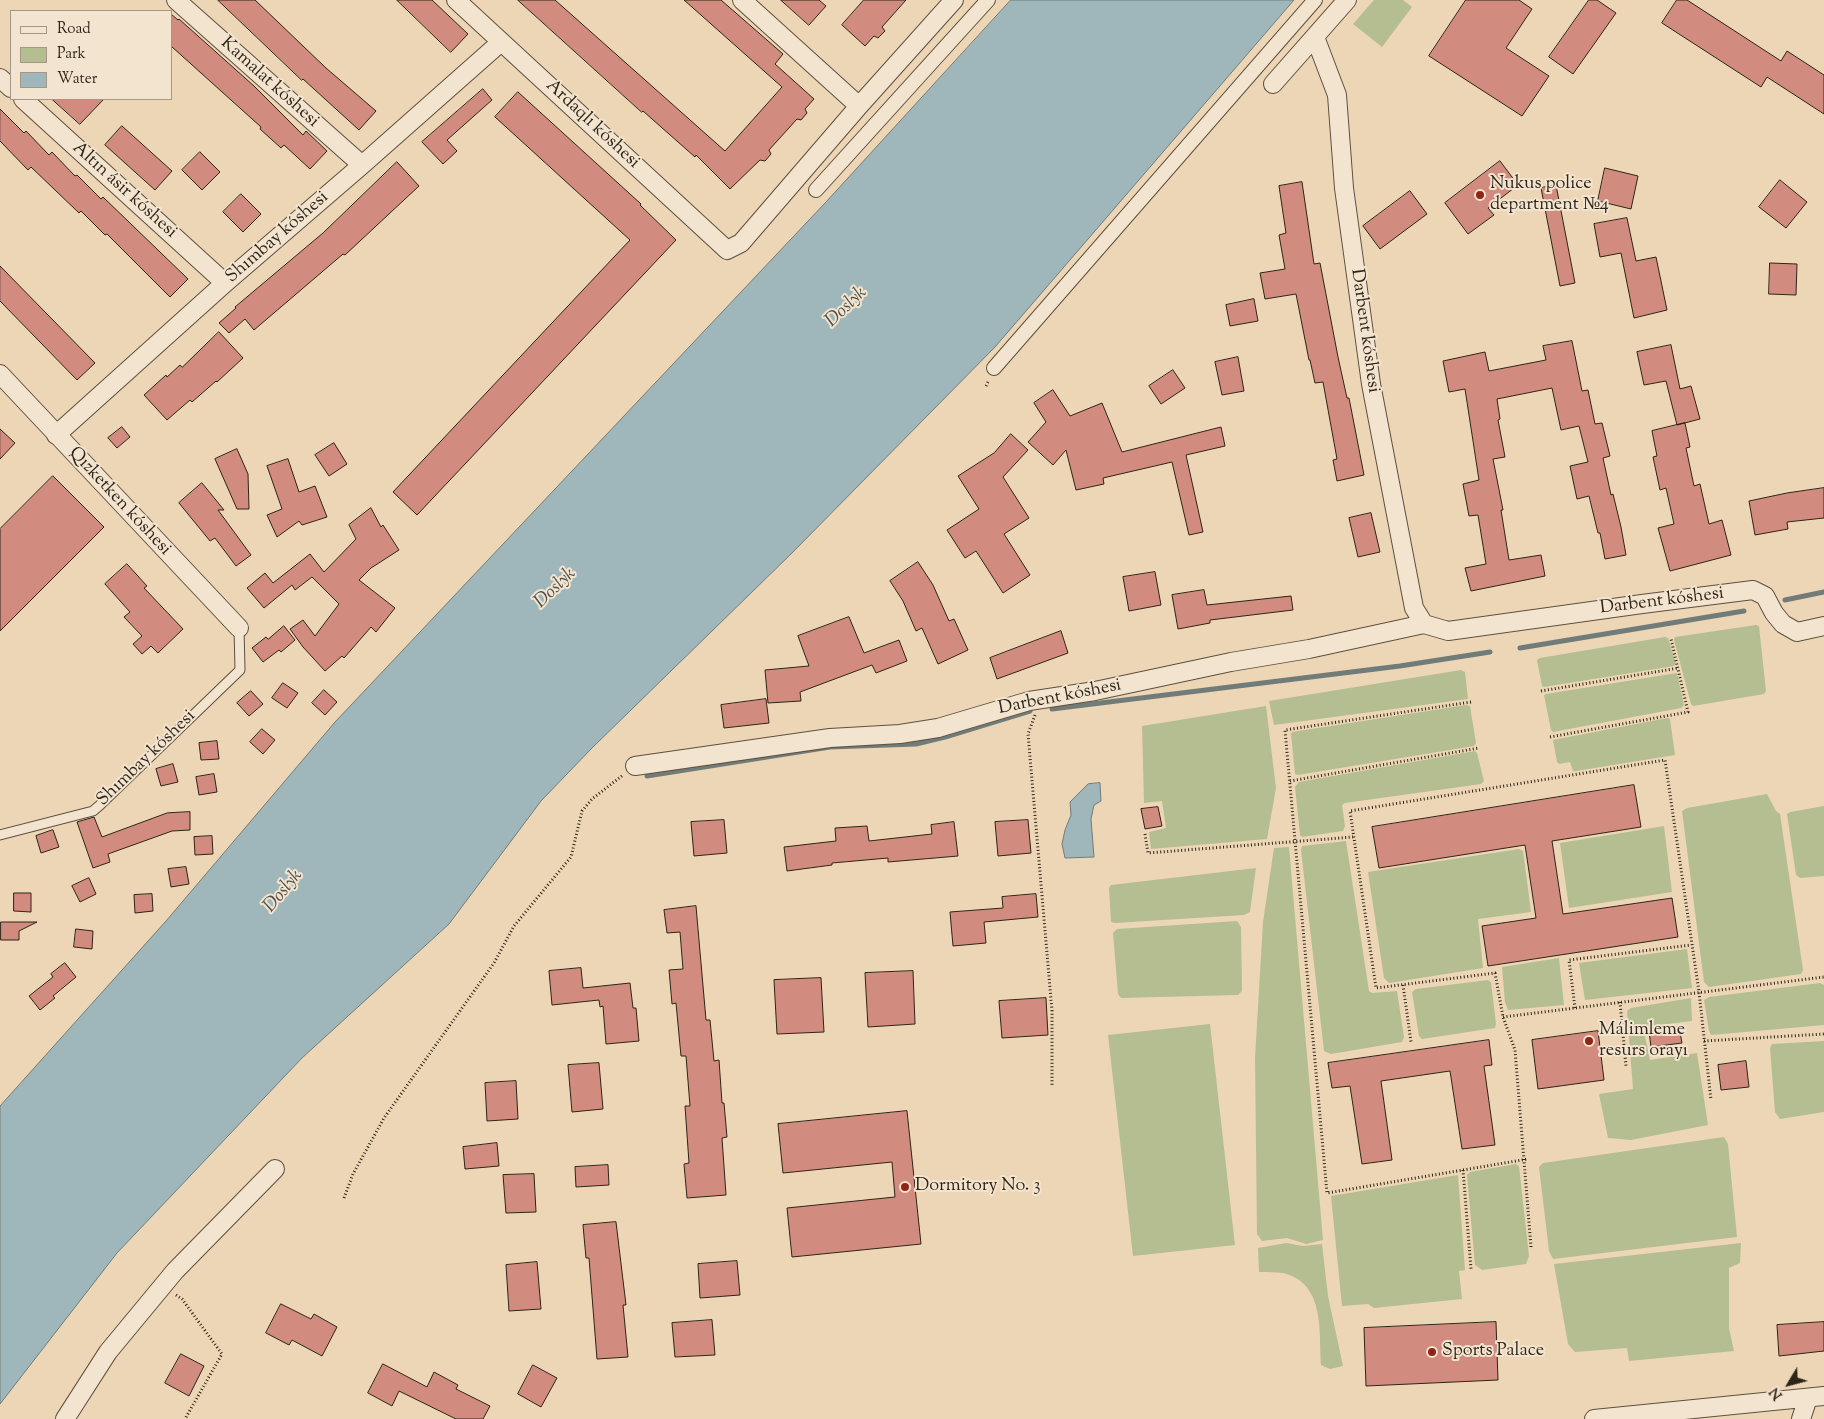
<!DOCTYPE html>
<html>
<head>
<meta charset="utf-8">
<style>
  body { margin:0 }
  #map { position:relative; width:1824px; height:1419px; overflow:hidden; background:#edd6b6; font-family:"Sorts Mill Goudy",serif }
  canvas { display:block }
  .legend { position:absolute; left:10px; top:10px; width:162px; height:90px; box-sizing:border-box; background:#f3e4d0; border:1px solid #a49786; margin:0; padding:6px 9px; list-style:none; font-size:15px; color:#2d2417 }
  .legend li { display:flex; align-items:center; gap:10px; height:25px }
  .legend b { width:25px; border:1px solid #a49786 }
  .north { position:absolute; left:1764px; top:1359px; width:50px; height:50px; -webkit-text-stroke:4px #f3e4d0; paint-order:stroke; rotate:233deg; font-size:14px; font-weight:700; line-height:20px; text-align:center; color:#2d2417 }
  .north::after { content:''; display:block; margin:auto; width:18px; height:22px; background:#2d2417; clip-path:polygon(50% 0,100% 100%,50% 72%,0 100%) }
</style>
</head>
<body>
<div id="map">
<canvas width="1824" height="1419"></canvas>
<ul class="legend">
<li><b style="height:6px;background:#f3e4d0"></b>Road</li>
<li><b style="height:14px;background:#b5be91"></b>Park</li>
<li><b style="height:14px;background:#9fb6ba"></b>Water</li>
</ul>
<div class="north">N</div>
</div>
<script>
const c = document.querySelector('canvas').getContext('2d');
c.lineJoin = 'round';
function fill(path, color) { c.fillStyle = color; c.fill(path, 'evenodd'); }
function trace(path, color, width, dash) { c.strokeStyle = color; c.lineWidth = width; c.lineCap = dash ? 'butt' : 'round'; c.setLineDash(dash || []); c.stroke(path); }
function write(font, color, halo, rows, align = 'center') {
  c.font = font + ' "Sorts Mill Goudy",serif'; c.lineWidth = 4; c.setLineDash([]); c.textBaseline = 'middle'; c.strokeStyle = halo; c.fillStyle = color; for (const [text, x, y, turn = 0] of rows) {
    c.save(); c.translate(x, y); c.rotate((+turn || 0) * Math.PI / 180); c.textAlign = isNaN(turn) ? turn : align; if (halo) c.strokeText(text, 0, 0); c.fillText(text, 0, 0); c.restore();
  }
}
fill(new Path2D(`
  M 1374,0 L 1403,0 L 1412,7 L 1382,47 L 1353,24 Z
  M 1756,625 L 1759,626 L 1766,691 L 1764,694 L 1693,706 L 1691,704 L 1674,640 L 1675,637 Z
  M 1665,637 L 1668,638 L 1676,664 L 1674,666 L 1544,687 L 1542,686 L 1537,660 L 1540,658 Z
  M 1461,670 L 1465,672 L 1468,699 L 1274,725 L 1269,701 Z
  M 1677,673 L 1684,705 L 1681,708 L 1553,732 L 1551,730 L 1544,695 L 1546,694 Z
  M 1466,705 L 1470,706 L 1476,743 L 1474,746 L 1298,775 L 1295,774 L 1291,734 L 1292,732 Z
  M 1266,706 L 1276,788 L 1267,839 L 1151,849 L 1149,832 L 1166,828 L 1162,801 L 1144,803 L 1142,726 Z
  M 1667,718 L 1670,719 L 1675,755 L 1576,771 L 1573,771 L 1570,762 L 1559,764 L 1557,762 L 1553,740 Z
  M 1475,751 L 1477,753 L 1484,781 L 1481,784 L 1345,803 L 1342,805 L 1345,826 L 1343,831 L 1302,837 L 1300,835 L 1295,787 L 1299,782 Z
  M 1767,794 L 1776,811 L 1780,814 L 1803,970 L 1801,974 L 1709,987 L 1704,982 L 1682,811 L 1687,808 Z
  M 1824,806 L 1824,876 L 1800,878 L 1796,875 L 1787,814 L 1790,812 Z
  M 1664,826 L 1672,892 L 1569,908 L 1560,843 Z
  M 1346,841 L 1369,991 L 1372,993 L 1397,991 L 1404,1037 L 1402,1042 L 1331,1054 L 1324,1051 L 1301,850 L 1302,846 Z
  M 1289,847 L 1323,1240 L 1306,1244 L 1287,1238 L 1262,1241 L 1257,1234 L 1255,1058 L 1263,922 L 1274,848 Z
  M 1519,849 L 1523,851 L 1531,912 L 1478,919 L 1483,968 L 1389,983 L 1384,978 L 1368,872 Z
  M 1256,868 L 1250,912 L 1244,915 L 1115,923 L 1111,922 L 1109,888 L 1111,885 Z
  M 1237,921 L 1241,927 L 1242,991 L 1238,995 L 1121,998 L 1118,994 L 1113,933 L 1117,929 Z
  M 1687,949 L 1692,988 L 1585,1000 L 1579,963 Z
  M 1559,958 L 1564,1005 L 1508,1010 L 1505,1002 L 1502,967 Z
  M 1488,980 L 1491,982 L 1496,1024 L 1495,1028 L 1422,1039 L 1419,1036 L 1412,992 L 1416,989 Z
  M 1820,983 L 1824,985 L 1824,1025 L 1711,1035 L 1709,1031 L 1704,1000 L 1709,997 Z
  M 1691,998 L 1692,1021 L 1643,1027 L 1650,1060 L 1697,1053 L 1708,1125 L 1631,1140 L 1608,1138 L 1599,1094 L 1633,1089 L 1627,1011 L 1631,1008 Z
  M 1210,1024 L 1235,1245 L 1133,1256 L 1108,1035 Z
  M 1824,1041 L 1824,1112 L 1780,1119 L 1775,1112 L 1770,1048 L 1772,1044 Z
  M 1724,1137 L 1728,1144 L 1737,1237 L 1553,1259 L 1549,1251 L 1539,1167 L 1543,1163 Z
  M 1516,1164 L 1519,1166 L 1529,1256 L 1526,1264 L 1482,1270 L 1475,1265 L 1467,1175 L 1470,1172 Z
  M 1458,1175 L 1465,1270 L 1459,1271 L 1462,1299 L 1374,1308 L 1368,1304 L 1342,1306 L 1331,1196 Z
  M 1286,1243 L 1303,1246 L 1322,1244 L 1328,1296 L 1343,1366 L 1330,1369 L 1321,1365 C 1319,1331 1325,1283 1283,1273 C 1275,1272 1267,1272 1259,1272 L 1258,1248 Z
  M 1741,1243 L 1740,1263 L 1729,1268 L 1729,1328 L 1734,1351 L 1629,1361 L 1627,1348 L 1575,1352 L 1568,1344 L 1554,1264 Z`), '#b5be91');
const water = new Path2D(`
  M 1011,0 L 1294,0 L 995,347 L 792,553 L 592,748 L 541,801 L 449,924 L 302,1058 L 117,1253 L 0,1404 L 0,1106 L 166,921 L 335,722 L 826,202 Z
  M 1100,783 L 1101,801 L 1094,805 L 1091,819 L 1094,857 L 1065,858 L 1062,844 L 1065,830 L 1071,815 L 1070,802 L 1088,784 Z`);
fill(water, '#9fb6ba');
trace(water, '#717c79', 1);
trace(new Path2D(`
  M 1785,600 L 1824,592
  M 1520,648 L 1744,611
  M 1052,709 L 1400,666 L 1490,652
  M 647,776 L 830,747 L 916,744 L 945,737 L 1030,711`), '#717c79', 5);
const building = new Path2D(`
  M 218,0 L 255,0 L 326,68 L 376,111 L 359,130 L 303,79 L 302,80 Z
  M 397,0 L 432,0 L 468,34 L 451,52 Z
  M 518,0 L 555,0 L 725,151 L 782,87 L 684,0 L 721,0 L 783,54 L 775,64 L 814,99 L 805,109 L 807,113 L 801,120 L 797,119 L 769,150 L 771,154 L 765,161 L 760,160 L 730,189 L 696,155 L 695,157 L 643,111 L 642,112 Z
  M 781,0 L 819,0 L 826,6 L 809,25 Z
  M 864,0 L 906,0 L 882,27 L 885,31 L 878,38 L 874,36 L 865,46 L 842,25 Z
  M 1466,0 L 1519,0 L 1532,9 L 1506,48 L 1549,76 L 1522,116 L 1429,56 Z
  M 1589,0 L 1597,0 L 1616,13 L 1573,74 L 1549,57 Z
  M 1677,0 L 1687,0 L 1781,61 L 1787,51 L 1824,75 L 1824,114 L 1767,77 L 1761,87 L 1662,23 Z
  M 171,14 L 178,20 L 179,19 L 254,86 L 303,135 L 306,131 L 327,151 L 310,169 L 284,145 L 281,148 L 260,129 L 261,127 L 171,46 Z
  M 483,89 L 492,100 L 447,140 L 457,151 L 443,164 L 422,142 Z
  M 518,92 L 641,204 L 640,205 L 676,240 L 417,515 L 393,492 L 630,240 L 495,117 Z
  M 52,99 L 104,99 L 80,124 Z
  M 0,109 L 24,133 L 26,131 L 49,155 L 52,152 L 75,176 L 77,175 L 101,199 L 103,197 L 188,279 L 170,297 L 107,234 L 105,235 L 81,211 L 79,213 L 31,167 L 28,170 L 0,141 Z
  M 122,126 L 172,171 L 155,190 L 105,145 Z
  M 200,152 L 220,172 L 202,190 L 182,170 Z
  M 1500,161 L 1518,185 L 1488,208 L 1494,215 L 1468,234 L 1445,203 Z
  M 397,162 L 419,186 L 345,255 L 343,254 L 254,330 L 245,319 L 229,333 L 219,323 L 236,308 L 235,307 L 323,233 Z
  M 1605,168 L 1638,176 L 1631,209 L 1598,201 Z
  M 1780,180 L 1807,202 L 1786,228 L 1759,207 Z
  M 1302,182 L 1314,264 L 1320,263 L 1338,357 L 1347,398 L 1349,398 L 1364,475 L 1337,481 L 1333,460 L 1337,459 L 1323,382 L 1315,383 L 1310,360 L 1309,360 L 1296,294 L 1265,299 L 1260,273 L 1285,269 L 1279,235 L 1286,233 L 1279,186 Z
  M 1556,185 L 1575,283 L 1560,286 L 1541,188 Z
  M 1410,191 L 1427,214 L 1380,249 L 1363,226 Z
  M 241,194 L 261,214 L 243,232 L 223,212 Z
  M 1627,218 L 1636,261 L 1656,257 L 1667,310 L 1634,318 L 1621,253 L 1600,257 L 1594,224 Z
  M 1770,263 L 1797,264 L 1796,295 L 1769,294 Z
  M 0,266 L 95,363 L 77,380 L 0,301 Z
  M 1254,299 L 1258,321 L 1230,326 L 1226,305 Z
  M 219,332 L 243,358 L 217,382 L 216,381 L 192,402 L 190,400 L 167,420 L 144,395 L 166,375 L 167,377 L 180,365 L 182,367 Z
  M 1572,341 L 1582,391 L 1588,390 L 1595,424 L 1602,423 L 1610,456 L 1603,458 L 1611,495 L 1613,494 L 1621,527 L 1626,555 L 1605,559 L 1600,533 L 1598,533 L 1589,496 L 1577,499 L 1570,466 L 1588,462 L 1579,426 L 1561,430 L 1552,388 L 1497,399 L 1500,419 L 1498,420 L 1505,457 L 1493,459 L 1503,510 L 1501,510 L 1509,560 L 1541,555 L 1545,576 L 1471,591 L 1465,568 L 1486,564 L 1478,515 L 1469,516 L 1463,484 L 1479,480 L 1465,389 L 1449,392 L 1443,361 L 1485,352 L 1489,371 L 1546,360 L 1543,346 Z
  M 1671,345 L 1680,389 L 1691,386 L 1700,419 L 1677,425 L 1666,381 L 1644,385 L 1637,352 Z
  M 1238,357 L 1244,391 L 1222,395 L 1215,362 Z
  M 1173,370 L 1185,388 L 1161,404 L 1149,386 Z
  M 1053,390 L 1070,416 L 1102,403 L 1122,452 L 1221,427 L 1225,446 L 1186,455 L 1203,532 L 1189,535 L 1172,462 L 1103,478 L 1104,484 L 1076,490 L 1066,450 L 1053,465 L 1028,442 L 1046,422 L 1034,403 Z
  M 1685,423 L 1690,447 L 1686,448 L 1694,486 L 1700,484 L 1709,524 L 1722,520 L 1731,555 L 1670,571 L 1658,528 L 1674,524 L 1666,488 L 1660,490 L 1653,457 L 1657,456 L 1652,431 Z
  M 122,427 L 130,437 L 117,448 L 108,438 Z
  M 0,429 L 15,443 L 0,459 Z
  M 1011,434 L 1028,450 L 1003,477 L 1029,518 L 1004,534 L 1030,575 L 1003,593 L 976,551 L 965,558 L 947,530 L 979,509 L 958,476 L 994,453 Z
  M 334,443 L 347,464 L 329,476 L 315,455 Z
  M 237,449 L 248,474 L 249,509 L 237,509 L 215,459 Z
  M 288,459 L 299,492 L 315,486 L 327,517 L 302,525 L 299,521 L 277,537 L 267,515 L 282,509 L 267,466 Z
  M 53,476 L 104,527 L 0,631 L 0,529 Z
  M 202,483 L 224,510 L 218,510 L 251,555 L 236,566 L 215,538 L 210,541 L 179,503 Z
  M 1824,488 L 1824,518 L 1787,522 L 1788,529 L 1755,535 L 1749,501 L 1787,493 Z
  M 371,508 L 381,527 L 383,525 L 399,550 L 371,568 L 359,580 L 395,608 L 376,632 L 371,627 L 344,658 L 342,656 L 325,671 L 303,647 L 290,629 L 303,620 L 315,636 L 339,604 L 312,577 L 295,590 L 292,585 L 264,608 L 247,588 L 265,573 L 273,583 L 310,554 L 324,572 L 356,539 L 349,525 Z
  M 1371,513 L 1380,552 L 1358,557 L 1349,518 Z
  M 918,562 L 933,585 L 949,621 L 954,619 L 968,650 L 938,664 L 922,628 L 916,631 L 903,601 L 890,581 Z
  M 127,564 L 147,586 L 144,588 L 183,629 L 158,653 L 151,646 L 142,654 L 133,644 L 142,636 L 124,617 L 130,612 L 105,584 Z
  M 1155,572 L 1161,605 L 1129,611 L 1123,577 Z
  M 1204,590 L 1207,605 L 1291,596 L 1293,610 L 1210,620 L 1210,623 L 1178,629 L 1172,595 Z
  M 849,617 L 864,653 L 899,640 L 907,661 L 876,673 L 872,665 L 800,692 L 801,701 L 768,703 L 765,670 L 809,666 L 798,636 Z
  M 284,626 L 295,640 L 281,652 L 279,650 L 263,662 L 252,648 L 266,637 L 268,639 Z
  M 1061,631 L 1068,653 L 997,679 L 990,658 Z
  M 283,683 L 298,693 L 287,708 L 272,698 Z
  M 324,690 L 337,702 L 325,715 L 312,703 Z
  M 251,691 L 263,704 L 249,716 L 237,703 Z
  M 766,699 L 769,723 L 724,728 L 721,705 Z
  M 262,729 L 275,740 L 263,754 L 250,742 Z
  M 217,741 L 219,759 L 201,760 L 199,743 Z
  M 173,764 L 178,782 L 161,786 L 156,769 Z
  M 214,774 L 217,792 L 199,795 L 196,777 Z
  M 1634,785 L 1641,827 L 1552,841 L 1563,914 L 1672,898 L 1678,937 L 1488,966 L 1482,926 L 1536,918 L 1525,845 L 1379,868 L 1372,827 Z
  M 1158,807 L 1162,826 L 1145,829 L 1141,809 Z
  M 190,812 L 190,830 L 172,831 L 108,854 L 110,862 L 93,868 L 77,822 L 94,817 L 102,837 L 167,813 Z
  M 724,820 L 727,853 L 694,856 L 691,822 Z
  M 1028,820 L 1031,853 L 998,856 L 995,822 Z
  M 954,822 L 958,856 L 888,862 L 888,858 L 832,863 L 832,865 L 787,871 L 784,847 L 836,841 L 835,828 L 867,826 L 869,841 L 932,834 L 931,825 Z
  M 53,830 L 59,847 L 41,853 L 36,836 Z
  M 212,836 L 213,854 L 195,855 L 194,837 Z
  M 186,867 L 189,884 L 171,887 L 168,869 Z
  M 89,878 L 96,894 L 80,902 L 72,886 Z
  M 14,893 L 31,893 L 31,912 L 14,911 Z
  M 152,894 L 153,911 L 135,913 L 134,895 Z
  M 1036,894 L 1038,917 L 984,922 L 986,943 L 953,946 L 950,912 L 1003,908 L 1002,897 Z
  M 696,906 L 706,1020 L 710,1020 L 714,1061 L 719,1060 L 722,1103 L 724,1103 L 727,1137 L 722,1138 L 726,1195 L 687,1198 L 684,1164 L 689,1163 L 685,1106 L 690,1106 L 686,1056 L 681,1056 L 676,1003 L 672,1004 L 669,970 L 683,969 L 680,932 L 667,933 L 664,910 Z
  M 1,922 L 37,922 L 19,931 L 19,940 L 1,940 Z
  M 76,929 L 93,931 L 92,949 L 74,947 Z
  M 65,963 L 76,977 L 53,996 L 55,998 L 40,1010 L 29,996 L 53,977 L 51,974 Z
  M 581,968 L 583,988 L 630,983 L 633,1008 L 636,1008 L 639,1041 L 606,1044 L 603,1006 L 600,1007 L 599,1000 L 552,1005 L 549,971 Z
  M 913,971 L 915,1024 L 868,1027 L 865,973 Z
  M 821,978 L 824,1032 L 777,1034 L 774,980 Z
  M 1046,998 L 1048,1035 L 1002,1038 L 999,1001 Z
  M 1679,1027 L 1682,1043 L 1651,1047 L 1649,1031 Z
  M 1598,1031 L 1604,1080 L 1538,1089 L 1532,1040 Z
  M 1489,1040 L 1492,1065 L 1484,1066 L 1495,1145 L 1462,1149 L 1450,1071 L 1381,1081 L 1392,1160 L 1362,1164 L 1350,1086 L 1332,1088 L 1328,1063 Z
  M 1746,1061 L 1749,1087 L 1721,1090 L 1718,1065 Z
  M 599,1063 L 603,1109 L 572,1112 L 568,1065 Z
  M 516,1081 L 518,1119 L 487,1121 L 485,1083 Z
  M 907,1111 L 921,1244 L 792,1257 L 787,1208 L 895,1197 L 892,1162 L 783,1173 L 778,1124 Z
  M 497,1143 L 499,1166 L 465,1169 L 463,1147 Z
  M 608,1165 L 609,1185 L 576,1187 L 575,1167 Z
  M 534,1174 L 536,1212 L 506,1213 L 503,1175 Z
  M 616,1222 L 626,1305 L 623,1305 L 628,1357 L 597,1359 L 589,1258 L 586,1258 L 583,1225 Z
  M 737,1261 L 740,1295 L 700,1298 L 698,1264 Z
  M 537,1262 L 541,1309 L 509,1311 L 506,1265 Z
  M 281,1304 L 311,1319 L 314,1314 L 337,1327 L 322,1356 L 292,1340 L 289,1345 L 266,1333 Z
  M 712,1320 L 715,1355 L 675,1357 L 672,1323 Z
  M 1496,1322 L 1498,1380 L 1366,1386 L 1364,1328 Z
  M 1824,1322 L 1824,1351 L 1779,1356 L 1777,1325 Z
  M 181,1354 L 204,1366 L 189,1396 L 165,1383 Z
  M 383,1364 L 427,1387 L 434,1372 L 458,1385 L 456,1389 L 490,1406 L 483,1419 L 456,1419 L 399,1391 L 392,1406 L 368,1393 Z
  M 533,1365 L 557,1378 L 541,1407 L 518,1394 Z`);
fill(building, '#d28b7f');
trace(building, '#2d2417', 1);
const service = new Path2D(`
  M 0,835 L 93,811 L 100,805 L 240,670 L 239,628`);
const pedestrian = new Path2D(`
  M 816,190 L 988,0
  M 994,368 L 1315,0`);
const minor = new Path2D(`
  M 176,0 L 362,165
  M 456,0 L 727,250 L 741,243 L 859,106 L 954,0
  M 742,0 L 859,106
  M 1315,37 L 1337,95 L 1344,188 L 1371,384 L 1414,608 L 1424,624
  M 0,78 L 11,88
  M 1273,84 L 1347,0
  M 23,99 L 225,283
  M 0,374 L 239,628
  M 56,435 L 225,283 L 362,165 L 501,42
  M 635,766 L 830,738 L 900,734 L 938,728 L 1029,701 L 1095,691 L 1231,662 L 1309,649 L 1424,624 L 1448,631 L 1642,604 L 1753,590 L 1765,596 L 1774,613 L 1783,624 L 1797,632 L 1824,626
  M 65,1419 L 108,1352 L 175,1271 L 275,1169
  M 1594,1419 L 1824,1396
  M 1801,1419 L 1808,1398`);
trace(service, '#5d503f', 11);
trace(pedestrian, '#5d503f', 16);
trace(minor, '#5d503f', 20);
trace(new Path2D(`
  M 986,386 L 989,380
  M 1541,691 L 1679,668
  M 1471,702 L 1285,730 L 1327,1193 L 1528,1159
  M 1035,715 L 1028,734 L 1052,1011 L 1052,1087
  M 1550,737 L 1688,712 L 1671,639
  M 1290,781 L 1479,748
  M 1145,834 L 1148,853 L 1353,837
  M 1403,985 L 1411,1042
  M 1620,1002 L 1626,1066
  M 1575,1008 L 1569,960 L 1691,945
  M 1503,1017 L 1824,977
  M 1704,1041 L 1824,1034
  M 1463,1170 L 1471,1269
  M 344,1198 L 353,1174 L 384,1118 L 494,963 L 514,926 L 571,857 L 582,811 L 592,799 L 623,775
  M 1531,1247 L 1515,1050 L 1503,1017 L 1495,973 L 1376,988 L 1350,811 L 1665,760 L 1699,992 L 1711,1100
  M 176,1295 L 182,1299 L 222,1354 L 185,1419`), '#2d2417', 3, [1, 2.5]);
trace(service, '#f3e4d0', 9);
trace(pedestrian, '#f3e4d0', 14);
trace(minor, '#f3e4d0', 18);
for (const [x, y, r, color] of [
  [1480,195,5,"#8f2418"],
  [1589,1041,5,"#8f2418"],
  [905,1187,5,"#8f2418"],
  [1432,1352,5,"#8f2418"]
]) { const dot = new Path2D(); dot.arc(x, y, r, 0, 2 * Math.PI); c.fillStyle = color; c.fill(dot); trace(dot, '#f3e4d0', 2); }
write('18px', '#2d2417', '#f3e4d0', [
  ["Kamalat kóshesi",269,83,42],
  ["Ardaqlı kóshesi",592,125,43],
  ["Altın ásir kóshesi",124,191,42],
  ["Shımbay kóshesi",278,238,-41],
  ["Darbent kóshesi",1364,331,82],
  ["Qızketken kóshesi",119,502,47],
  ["Darbent kóshesi",1662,602,-7],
  ["Darbent kóshesi",1060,698,-11],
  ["Shımbay kóshesi",147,759,-44]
]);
write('18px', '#2d2417', '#f3e4d0', [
  ["Nukus police",1490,185],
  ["department №4",1490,206],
  ["Málimleme",1599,1031],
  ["resurs orayı",1599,1052],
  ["Dormitory No. 3",915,1187],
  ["Sports Palace",1442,1352]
], 'left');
write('italic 19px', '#4f5048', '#f3e4d0', [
  ["Doslyk",847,308,-44],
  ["Doslyk",556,589,-44],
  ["Doslyk",284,892,-50]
]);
</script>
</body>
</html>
